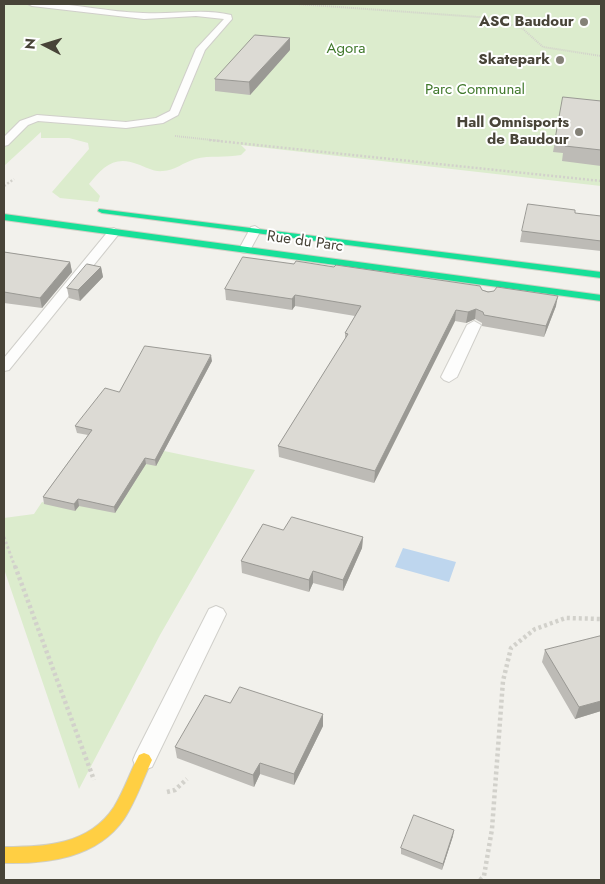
<!DOCTYPE html>
<html>
<head>
<meta charset="utf-8">
<style>
  body { margin:0 }
  #map { position:relative; width:605px; height:884px; overflow:hidden; background:#f2f1ec; font-family:Jost,sans-serif }
  canvas { display:block }
  .frame { position:absolute; inset:0; border:5px solid #484438; pointer-events:none }
  .north { position:absolute; left:20px; top:20px; width:50px; height:50px; -webkit-text-stroke:4px #fff; paint-order:stroke; rotate:275deg; font-size:14px; font-weight:700; line-height:20px; text-align:center; color:#484438 }
  .north::after { content:''; display:block; margin:auto; width:18px; height:22px; background:#484438; clip-path:polygon(50% 0,100% 100%,50% 72%,0 100%) }
</style>
</head>
<body>
<div id="map">
<canvas width="605" height="884"></canvas>
<div class="frame"></div>
<div class="north">N</div>
</div>
<script>
const c = document.querySelector('canvas').getContext('2d');
c.lineJoin = 'round';
function fill(path, color) { c.fillStyle = color; c.fill(path, 'evenodd'); }
function trace(path, color, width, dash) { c.strokeStyle = color; c.lineWidth = width; c.lineCap = dash ? 'butt' : 'round'; c.setLineDash(dash || []); c.stroke(path); }
function write(font, color, halo, rows, align = 'center') {
  c.font = font + ' Jost,sans-serif'; c.lineWidth = 4; c.setLineDash([]); c.textBaseline = 'middle'; c.strokeStyle = halo; c.fillStyle = color; for (const [text, x, y, turn = 0] of rows) {
    c.save(); c.translate(x, y); c.rotate((+turn || 0) * Math.PI / 180); c.textAlign = isNaN(turn) ? turn : align; if (halo) c.strokeText(text, 0, 0); c.fillText(text, 0, 0); c.restore();
  }
}
fill(new Path2D(`
  M 4,4 L 601,4 L 601,186 L 241,145 L 246,150 L 241,155 C 225,158 211,155 195,159 C 184,162 174,171 163,171 C 153,172 146,167 137,164 C 114,155 102,168 89,184 L 100,196 L 98,202 L 60,198 L 52,192 L 89,149 L 88,143 L 69,138 L 41,138 L 41,132 L 4,166 Z
  M 121,442 L 255,470 L 160,635 L 79,789 L 4,569 L 4,518 L 34,514 L 42,502 L 75,510 Z`), '#dceccd');
fill(new Path2D(`
  M 403,548 L 456,562 L 449,582 L 395,567 Z`), '#bed6ee');
const lane = new Path2D(`
  M 28,4 C 66,1 104,12 143,13 C 173,15 202,8 231,15 L 232,19 L 205,50 L 178,115 L 163,123 L 126,128 L 38,121 L 28,125 L 8,145 L 4,146 L 4,137 L 20,121 L 37,115 L 126,122 L 156,118 L 170,111 L 196,49 L 224,19 L 196,16 L 144,19 L 32,6 Z
  M 255,226 L 261,230 L 249,252 L 245,253 L 241,252 L 239,249 L 251,227 Z
  M 114,228 L 120,232 L 118,235 L 9,370 L 4,371 L 4,358 L 110,229 Z
  M 474,321 L 481,325 L 457,377 L 449,382 L 444,380 L 441,377 L 467,325 Z
  M 216,606 L 223,609 L 226,614 L 152,767 L 144,770 L 136,767 L 133,760 L 136,753 L 209,609 Z`);
const fast = new Path2D(`
  M 99,209 L 601,272 L 601,278 L 102,213 L 98,211 Z
  M 4,214 L 601,295 L 601,301 L 4,220 Z`);
const slow = new Path2D(`
  M 144,753 L 149,755 L 152,760 C 143,779 136,801 124,819 C 97,858 48,864 4,863 L 4,847 C 45,847 89,845 114,807 C 124,791 130,772 139,755 Z`);
trace(lane, '#d0cfca', 2);
trace(fast, '#d0cec3', 2);
trace(slow, '#d0cec3', 2);
trace(new Path2D(`
  M 297,4 L 492,18 L 523,29 L 543,47 L 601,56
  M 175,136 L 221,141`), '#d2d1cb', 2, [1, 1]);
trace(new Path2D(`
  M 209,140 L 601,181
  M 4,186 L 14,179`), '#d2d1cb', 2.5, [2, 2]);
trace(new Path2D(`
  M 4,537 L 15,567`), '#d2d1cb', 3, [2.5, 2.5]);
trace(new Path2D(`
  M 15,566 L 94,780
  M 167,792 L 175,790 L 187,779
  M 480,880 L 484,876 L 492,829 L 503,681 L 511,648 L 535,629 L 566,618 L 601,619`), '#d2d1cb', 4.5, [3, 3]);
fill(lane, '#fdfdfc');
fill(fast, '#16e098');
fill(slow, '#ffcf43');
fill(new Path2D(`
  M 290,50 L 250,95 L 215,91 L 215,79 Z
  M 601,101 L 601,166 L 562,161 L 563,153 L 553,152 L 556,136 Z
  M 601,216 L 601,251 L 520,242 L 522,231 Z
  M 4,252 L 70,262 L 72,272 L 42,308 L 4,303 Z
  M 101,267 L 103,277 L 80,301 L 69,298 L 67,288 Z
  M 225,289 L 482,290 L 556,306 L 544,337 L 482,326 L 482,323 L 475,319 L 466,323 L 455,321 L 374,483 L 279,457 L 278,446 L 345,339 L 345,333 L 355,316 L 295,306 L 292,310 L 226,300 Z
  M 212,361 L 156,466 L 146,464 L 115,513 L 79,506 L 75,511 L 44,504 L 43,497 L 88,435 L 77,433 L 75,426 Z
  M 283,530 L 363,537 L 362,548 L 343,591 L 313,583 L 309,592 L 242,573 L 241,561 Z
  M 601,636 L 601,711 L 575,719 L 542,662 L 545,650 Z
  M 230,703 L 323,714 L 323,726 L 294,785 L 260,774 L 254,787 L 177,758 L 175,747 Z
  M 453,836 L 442,870 L 401,854 L 401,848 Z`), '#bdbbb6');
fill(new Path2D(`
  M 290,38 L 290,50 L 250,95 L 249,82 Z
  M 70,262 L 72,272 L 42,308 L 40,298 Z
  M 101,267 L 103,277 L 80,301 L 78,290 Z
  M 295,295 L 295,306 L 292,310 L 292,299 Z
  M 558,296 L 556,306 L 544,337 L 546,326 Z
  M 476,309 L 475,319 L 466,323 L 468,312 Z
  M 456,310 L 455,321 L 374,483 L 375,471 Z
  M 211,355 L 212,361 L 156,466 L 155,460 Z
  M 145,458 L 146,464 L 115,513 L 114,507 Z
  M 78,499 L 79,506 L 75,511 L 74,504 Z
  M 363,537 L 362,548 L 343,591 L 343,580 Z
  M 313,571 L 313,583 L 309,592 L 309,580 Z
  M 601,701 L 601,711 L 575,719 L 579,707 Z
  M 323,714 L 323,726 L 294,785 L 294,774 Z
  M 260,763 L 260,774 L 254,787 L 253,775 Z
  M 454,830 L 453,836 L 442,870 L 443,864 Z`), '#9a9994');
const building = new Path2D(`
  M 255,35 L 290,38 L 249,82 L 215,79 Z
  M 563,97 L 601,101 L 601,150 L 565,146 L 566,137 L 556,136 Z
  M 528,204 L 575,210 L 575,213 L 601,216 L 601,241 L 522,231 Z
  M 4,252 L 70,262 L 40,298 L 4,292 Z
  M 243,257 L 294,264 L 296,261 L 334,267 L 336,265 L 480,286 L 482,290 L 488,292 L 494,291 L 497,287 L 558,296 L 546,326 L 484,315 L 483,312 L 476,309 L 468,312 L 456,310 L 375,471 L 278,446 L 348,334 L 345,333 L 361,306 L 295,295 L 292,299 L 225,289 Z
  M 87,264 L 101,267 L 78,290 L 67,288 Z
  M 145,346 L 211,355 L 155,460 L 145,458 L 114,507 L 78,499 L 74,504 L 43,497 L 92,430 L 75,426 L 105,388 L 119,392 Z
  M 292,517 L 363,537 L 343,580 L 313,571 L 309,580 L 241,561 L 263,524 L 283,530 Z
  M 601,636 L 601,701 L 579,707 L 545,650 Z
  M 240,687 L 323,714 L 294,774 L 260,763 L 253,775 L 175,747 L 205,695 L 230,703 Z
  M 414,815 L 454,830 L 443,864 L 401,848 Z`);
fill(building, '#dcdad4');
trace(building, '#9a9994', 1);
for (const [x, y, r, color] of [
  [584,22,5,"#848177"],
  [560,60,5,"#848177"],
  [579,132,5,"#848177"]
]) { const dot = new Path2D(); dot.arc(x, y, r, 0, 2 * Math.PI); c.fillStyle = color; c.fill(dot); trace(dot, '#fff', 2); }
write('bold 15px', '#484438', '#fff', [
  ["ASC Baudour",574,22],
  ["Skatepark",550,60],
  ["Hall Omnisports",569,123],
  ["de Baudour",569,140]
], 'right');
write('15px', '#41792c', '#fff', [
  ["Agora",346,49],
  ["Parc Communal",475,90]
]);
write('15px', '#484438', '#fff', [
  ["Rue du Parc",305,242,8]
]);
</script>
</body>
</html>
